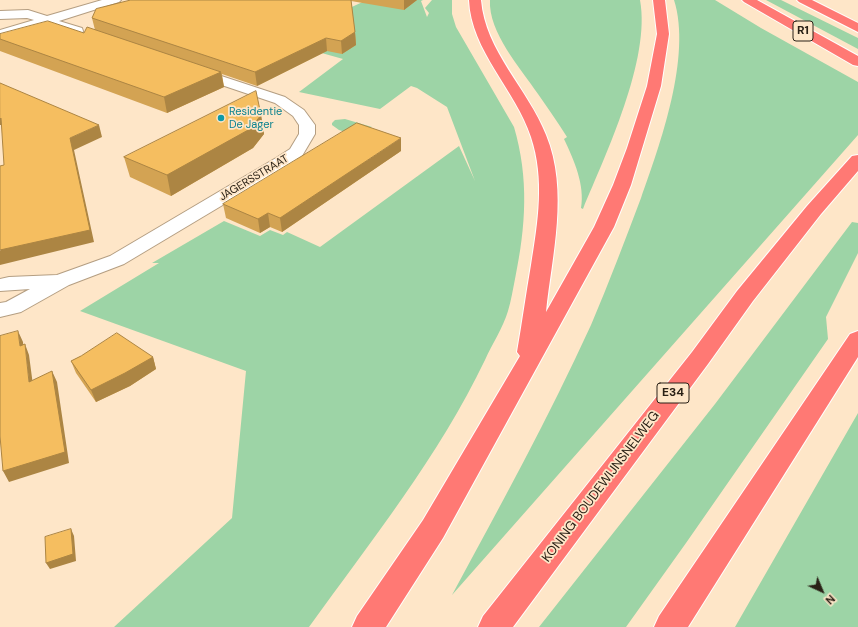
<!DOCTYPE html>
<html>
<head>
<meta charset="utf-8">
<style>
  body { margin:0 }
  #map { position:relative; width:858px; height:627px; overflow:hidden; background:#fee6c8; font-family:"DM Sans",sans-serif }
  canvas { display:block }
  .north { position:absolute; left:802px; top:571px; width:40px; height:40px; -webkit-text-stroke:3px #fee6c8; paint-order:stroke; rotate:136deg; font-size:11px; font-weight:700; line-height:16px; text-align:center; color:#2a2116 }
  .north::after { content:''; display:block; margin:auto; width:14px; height:18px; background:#2a2116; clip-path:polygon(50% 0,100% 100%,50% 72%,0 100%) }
</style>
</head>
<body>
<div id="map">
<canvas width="858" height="627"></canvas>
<div class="north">N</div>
</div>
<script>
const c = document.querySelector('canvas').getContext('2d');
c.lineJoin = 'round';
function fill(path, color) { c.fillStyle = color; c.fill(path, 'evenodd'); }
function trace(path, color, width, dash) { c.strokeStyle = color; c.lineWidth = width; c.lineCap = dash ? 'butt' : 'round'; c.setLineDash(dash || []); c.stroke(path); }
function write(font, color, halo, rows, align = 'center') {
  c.font = font + ' "DM Sans",sans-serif'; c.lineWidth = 3.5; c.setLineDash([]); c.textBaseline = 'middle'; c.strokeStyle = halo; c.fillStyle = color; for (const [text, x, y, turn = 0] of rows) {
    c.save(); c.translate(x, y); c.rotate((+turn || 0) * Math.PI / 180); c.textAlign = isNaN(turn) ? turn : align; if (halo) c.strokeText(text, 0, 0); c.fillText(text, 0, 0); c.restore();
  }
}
fill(new Path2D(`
  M 367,0 L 423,0 L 421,1 L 427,17 L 429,13 L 425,8 L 432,0 L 452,0 L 452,14 L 456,27 L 514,127 C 529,178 526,226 515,279 C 513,289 511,301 508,311 C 503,328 492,344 485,360 C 439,456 371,541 309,627 L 114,627 L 232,518 L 246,371 L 80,311 L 159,263 L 152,263 L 224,221 L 260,236 L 270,230 L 283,235 L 287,232 L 320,247 L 459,146 L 475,181 L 447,107 L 417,88 L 411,86 L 380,109 L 299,92 L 343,59 L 311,50 L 343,11 Z
  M 490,0 L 640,0 C 651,59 606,154 583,209 L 581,208 C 585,185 574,160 564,139 L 567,137 C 558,123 548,108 538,94 C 521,69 488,32 490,0 Z
  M 674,0 L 715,0 L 761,28 L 858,82 L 858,135 L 452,595 C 500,506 549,417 591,325 C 609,283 625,240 641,198 C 660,145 692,56 674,0 Z
  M 766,0 L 781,0 L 858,38 L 858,49 Z
  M 345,119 L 372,127 L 358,136 L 339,130 L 332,125 L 332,123 L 335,120 Z
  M 852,222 L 858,223 L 858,253 L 826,317 L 828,339 L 686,543 L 626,627 L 539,627 L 715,404 Z
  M 858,413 L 858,627 L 735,627 Z`), '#9dd4a6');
const minor = new Path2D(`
  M 102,0 L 121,0 L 119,2 L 59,21 L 82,28 L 83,31 L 82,34 L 72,34 L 46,24 L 0,38 L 0,30 L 34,20 L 27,18 L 0,19 L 0,11 L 28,10 L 47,16 Z
  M 194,67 L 285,97 L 304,110 L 315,125 L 315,134 L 302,156 L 288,166 L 124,264 L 69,285 L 21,312 L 0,317 L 0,303 L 6,302 L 30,289 L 0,291 L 0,279 L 9,277 L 57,275 L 110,256 L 276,158 L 290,149 L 299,134 L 299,125 L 293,116 L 275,103 L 189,74 L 187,71 L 189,68 Z`);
const motorway = new Path2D(`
  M 469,0 L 481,0 C 485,51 528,89 546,135 C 569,191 552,255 546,312 L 594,227 L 613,185 L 627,148 L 647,86 L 657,34 L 653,0 L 665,0 L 669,34 L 661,86 L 631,185 L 614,227 L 443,538 L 386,627 L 352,627 L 357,616 L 423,520 L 520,356 L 517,352 C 522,323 526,294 531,265 C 538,222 545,179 531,137 C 516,90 471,51 469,0 Z
  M 742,0 L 757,0 L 858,56 L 858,66 L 853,65 L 744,2 Z
  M 797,0 L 812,0 L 858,23 L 858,32 L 799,2 Z
  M 858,155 L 858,171 L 821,214 L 753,301 L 708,364 L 513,627 L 478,627 L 483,616 L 692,352 L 737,291 L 807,206 L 852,156 Z
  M 858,331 L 858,357 L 688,627 L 654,627 L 659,616 L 850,334 Z`);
trace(minor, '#b49e82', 2);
trace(motorway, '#fff', 2);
fill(minor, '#fff');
fill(motorway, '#ff7974');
fill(new Path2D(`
  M 131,0 L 417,0 L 404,10 L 351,1 L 355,32 L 356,45 L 342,54 L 327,51 L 257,86 L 222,74 L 224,87 L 167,113 L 0,51 L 0,34 L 84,33 L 95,30 L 92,18 Z
  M 261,115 L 264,134 L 253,148 L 171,196 L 130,177 L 124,157 Z
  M 401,151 L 282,232 L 270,227 L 260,233 L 226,218 L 223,204 Z
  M 81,356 L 153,357 L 156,369 L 130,386 L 96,402 L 76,373 L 71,361 Z`), '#d3a353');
fill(new Path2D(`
  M 404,0 L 417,0 L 404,10 Z
  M 355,32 L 356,45 L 342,54 L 341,41 Z
  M 326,38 L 327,51 L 257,86 L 255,72 Z
  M 221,72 L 224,87 L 167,113 L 164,97 Z
  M 0,115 L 6,130 L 2,125 L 0,125 Z
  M 261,115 L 264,134 L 253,148 L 171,196 L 167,175 Z
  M 99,125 L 102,137 L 74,150 L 94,242 L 0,265 L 0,251 L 70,138 Z
  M 401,138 L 401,151 L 282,232 L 280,218 Z
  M 268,213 L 270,227 L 260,233 L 258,219 Z
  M 18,331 L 23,342 L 24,357 L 20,346 Z
  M 25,344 L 29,355 L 34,393 L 29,382 Z
  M 153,357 L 156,369 L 130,386 L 96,402 L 91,390 Z
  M 52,371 L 57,382 L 69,463 L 9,482 L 3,471 Z
  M 71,529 L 74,536 L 76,561 L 50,569 L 46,563 Z`), '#ac8543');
const building = new Path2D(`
  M 131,0 L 351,0 L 355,32 L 341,41 L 326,38 L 255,72 L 92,18 L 96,9 Z
  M 48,21 L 84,33 L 87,27 L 221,72 L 164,97 L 0,39 L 0,34 Z
  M 0,83 L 99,125 L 70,138 L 90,230 L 0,250 L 0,166 L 4,165 L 1,118 L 0,119 Z
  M 256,91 L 261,115 L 250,129 L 167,175 L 124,157 Z
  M 357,123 L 401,138 L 280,218 L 268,213 L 258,219 L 223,204 Z
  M 18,331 L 20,346 L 25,344 L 29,382 L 52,371 L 65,452 L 3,471 L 0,436 L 0,336 Z
  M 117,333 L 153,357 L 125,373 L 91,390 L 71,361 L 81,356 Z
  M 71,529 L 73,554 L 46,563 L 45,537 Z`);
fill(building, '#f5be60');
trace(building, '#ac8543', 1);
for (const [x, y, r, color] of [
  [221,118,4,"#0f9aa8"]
]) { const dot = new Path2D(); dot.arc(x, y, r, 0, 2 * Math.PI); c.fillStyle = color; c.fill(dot); trace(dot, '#fee6c8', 1.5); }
write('11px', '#0d838f', '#fee6c8', [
  ["Residentie",229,112],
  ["De Jager",229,125]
], 'left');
write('11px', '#2a2116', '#fee6c8', [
  ["JAGERSSTRAAT",254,178,-31]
]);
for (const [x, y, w] of [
  [803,31,20],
  [673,393,32]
]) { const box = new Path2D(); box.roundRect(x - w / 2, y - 10, w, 20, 3); c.fillStyle = '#fee6c8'; c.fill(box); trace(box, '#2a2116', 1); }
write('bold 12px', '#2a2116', null, [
  ["R1",803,31],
  ["E34",673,393]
]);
write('13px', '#2a2116', '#fee6c8', [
  ["KONING BOUDEWIJNSNELWEG",601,487,-53]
]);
</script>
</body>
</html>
